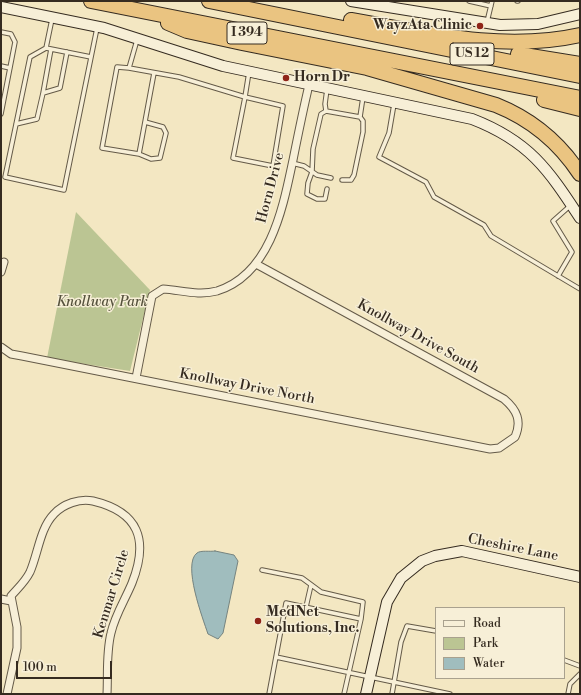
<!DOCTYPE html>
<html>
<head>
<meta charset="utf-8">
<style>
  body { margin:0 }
  #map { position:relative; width:581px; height:695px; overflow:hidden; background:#f3e7c2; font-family:"Libre Bodoni",serif }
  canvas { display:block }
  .frame { position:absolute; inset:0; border:2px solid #352b20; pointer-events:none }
  .legend { position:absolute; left:435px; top:607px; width:130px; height:72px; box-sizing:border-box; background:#f7efd7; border:1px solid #a9a18e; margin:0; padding:5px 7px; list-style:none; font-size:12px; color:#352b20 }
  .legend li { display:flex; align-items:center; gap:8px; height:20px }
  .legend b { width:20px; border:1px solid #a9a18e }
  .scale { position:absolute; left:16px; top:661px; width:96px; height:18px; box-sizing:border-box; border:2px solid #352b20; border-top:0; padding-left:5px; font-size:12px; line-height:14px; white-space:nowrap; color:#352b20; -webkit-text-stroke:3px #f7efd7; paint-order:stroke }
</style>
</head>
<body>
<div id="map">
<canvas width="581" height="695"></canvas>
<div class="frame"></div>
<ul class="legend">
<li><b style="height:5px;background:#f7efd7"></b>Road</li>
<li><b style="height:11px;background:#bbc593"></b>Park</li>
<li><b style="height:11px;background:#a0bdbe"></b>Water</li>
</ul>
<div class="scale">100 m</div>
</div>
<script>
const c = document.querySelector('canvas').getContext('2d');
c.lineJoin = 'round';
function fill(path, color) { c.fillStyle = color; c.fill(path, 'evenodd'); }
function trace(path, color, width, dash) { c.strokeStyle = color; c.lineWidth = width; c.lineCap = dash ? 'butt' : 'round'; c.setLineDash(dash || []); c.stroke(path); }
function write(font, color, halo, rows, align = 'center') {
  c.font = font + ' "Libre Bodoni",serif'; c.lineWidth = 3; c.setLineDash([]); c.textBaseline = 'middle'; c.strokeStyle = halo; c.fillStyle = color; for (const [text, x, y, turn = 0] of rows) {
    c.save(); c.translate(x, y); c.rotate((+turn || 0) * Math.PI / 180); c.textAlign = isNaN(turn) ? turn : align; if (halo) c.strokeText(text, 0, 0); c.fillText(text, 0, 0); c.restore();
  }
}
fill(new Path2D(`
  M 76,212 L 150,290 L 130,371 L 47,358 Z`), '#bbc593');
const water = new Path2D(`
  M 215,551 L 234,555 L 238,561 L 223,633 L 218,639 L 208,634 C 203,619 182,564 197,553 C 201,550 210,552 215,551 Z`);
fill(water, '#a0bdbe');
trace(water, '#75837f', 1);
const lane = new Path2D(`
  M 469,1 L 491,6
  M 517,1 L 518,1
  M 52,19 L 46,48 L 30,57 L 5,177 L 64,190 L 97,28
  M 487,22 L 492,1
  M 1,32 L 11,34 L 15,42 L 1,114
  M 137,40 L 129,68 L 179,77 L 245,97 L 249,72
  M 46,48 L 91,57
  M 1,66 L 10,68
  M 129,68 L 117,67 L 102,148 L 139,154 L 154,73
  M 327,89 L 325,104 L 326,111 L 360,117 L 363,97
  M 43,93 L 51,49
  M 245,97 L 283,106 L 273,166 L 233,158 Z
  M 394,104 L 389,133 L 379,157 L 426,182 L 434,197 L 484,225 L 491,236 L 580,289
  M 326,111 L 321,114 L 313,149 L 312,172 L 308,183 L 307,194 L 317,199 L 325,199 L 327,189
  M 16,124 L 37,119 L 43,93 L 60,88 L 67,52
  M 139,154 L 151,159 L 160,158 L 166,133 L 163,127 L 145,122
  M 292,163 L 304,166 L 317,175 L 331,178
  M 342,180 L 351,180 L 354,175 L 363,132 L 363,121 L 360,117
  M 558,276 L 572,252 L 553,221 L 571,205
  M 262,570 L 302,578 L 321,592 L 363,602 L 361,619
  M 306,607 L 311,585
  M 276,657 L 450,694
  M 564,660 L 580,666
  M 269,694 L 286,603 L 361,619 L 344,694
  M 392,694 L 401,642 L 407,626 L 436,631
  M 568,694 L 570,684 L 580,674`);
const street = new Path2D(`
  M 1,272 L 4,262
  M 1,347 L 11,354 L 22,356 L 490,449 L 499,448 L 515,437 C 522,421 517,410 504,399 L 256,264
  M 136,378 L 152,296 L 163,289 C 181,290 198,296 217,291 C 271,274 283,207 293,160 C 298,135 303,110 309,85
  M 1,599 L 11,601
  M 7,694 L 17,648 L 17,627 L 11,596 C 18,588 25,582 30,572 C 38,554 40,528 54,514 C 63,504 80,498 93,501 C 139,512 149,540 132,583 C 125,600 115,615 111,633 C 106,653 108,674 107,694`);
const secondary = new Path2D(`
  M 351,1 L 500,25 L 538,24 L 580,14
  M 1,7 L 104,28 L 223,66 L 472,119 C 529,141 548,169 580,218
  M 366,694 L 387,602 L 401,578 L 422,561 L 435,556 L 462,551 L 580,577`);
const highway = new Path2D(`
  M 91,1 L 580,98
  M 209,1 L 580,76
  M 351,20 C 426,33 504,52 580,35
  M 168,23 L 187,31 L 242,43 L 367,68 L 496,105 C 531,119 559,142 580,174
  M 518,54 L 580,64
  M 544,100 L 580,109`);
trace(lane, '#645a48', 5.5);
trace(street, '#645a48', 9);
trace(secondary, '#352b20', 12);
trace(highway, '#352b20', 16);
trace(lane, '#f7efd7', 3.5);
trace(street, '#f7efd7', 7);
trace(secondary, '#f7efd7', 10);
trace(highway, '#eac481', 14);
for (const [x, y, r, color] of [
  [480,26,4,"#8f2418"],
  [286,78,4,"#8f2418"],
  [258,621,4,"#8f2418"]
]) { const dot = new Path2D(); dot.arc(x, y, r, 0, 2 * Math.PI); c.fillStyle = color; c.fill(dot); trace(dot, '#f7efd7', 1.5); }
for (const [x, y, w] of [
  [247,33,40],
  [472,54,44]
]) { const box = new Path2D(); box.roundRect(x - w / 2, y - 11, w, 22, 3); c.fillStyle = '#f7efd7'; c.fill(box); trace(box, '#352b20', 1); }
write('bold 13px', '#352b20', null, [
  ["I 394",247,33],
  ["US 12",472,54]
]);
write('bold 14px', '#352b20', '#f7efd7', [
  ["WayzAta Clinic",472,26,"right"],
  ["Horn Dr",294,78],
  ["MedNet",266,613],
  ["Solutions, Inc.",266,629]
], 'left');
write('14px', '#352b20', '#f7efd7', [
  ["Horn Drive",271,188,-75],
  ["Knollway Drive South",418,337,29],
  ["Knollway Drive North",247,387,11],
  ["Cheshire Lane",513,548,11],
  ["Kenmar Circle",112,594,-73]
]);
write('italic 14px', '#56523d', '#f7efd7', [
  ["Knollway Park",102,303]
]);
</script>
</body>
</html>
